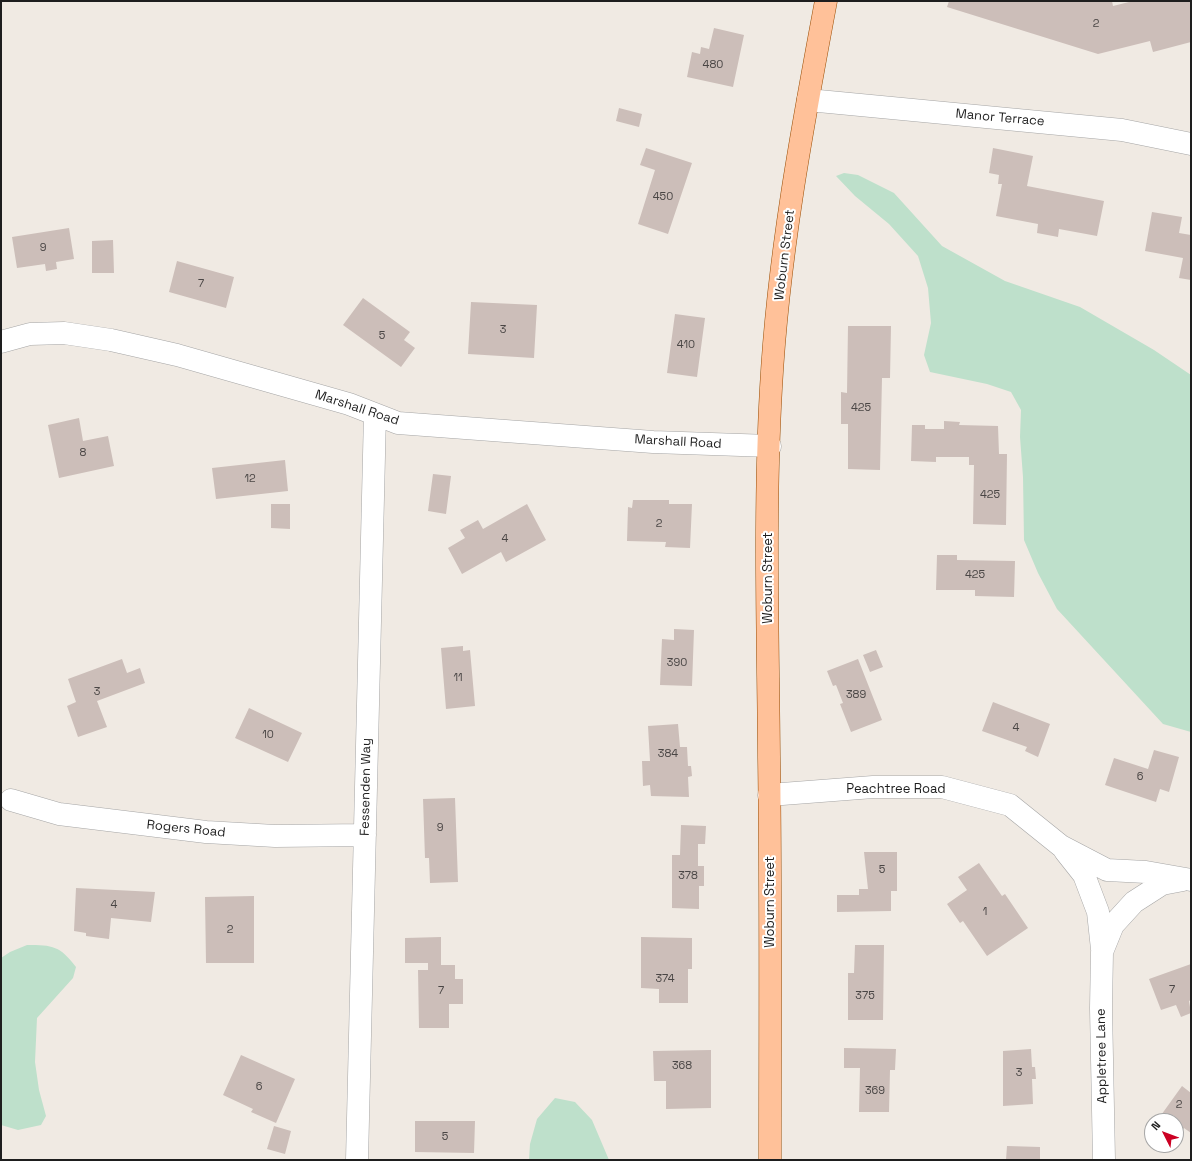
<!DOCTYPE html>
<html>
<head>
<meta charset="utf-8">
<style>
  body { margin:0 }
  #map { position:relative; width:1192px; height:1161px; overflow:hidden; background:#f0eae3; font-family:"Space Grotesk",sans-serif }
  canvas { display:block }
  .frame { position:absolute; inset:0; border:2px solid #1e1e1e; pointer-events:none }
  .north { position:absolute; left:1144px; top:1113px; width:40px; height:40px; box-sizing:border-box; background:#fff; border:1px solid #a5a5a5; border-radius:50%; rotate:312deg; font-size:11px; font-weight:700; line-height:16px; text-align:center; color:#1e1e1e }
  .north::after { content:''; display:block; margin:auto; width:14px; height:18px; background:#cc0023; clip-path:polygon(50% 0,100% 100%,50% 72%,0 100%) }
</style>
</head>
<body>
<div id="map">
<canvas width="1192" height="1161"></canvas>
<div class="frame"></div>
<div class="north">N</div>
</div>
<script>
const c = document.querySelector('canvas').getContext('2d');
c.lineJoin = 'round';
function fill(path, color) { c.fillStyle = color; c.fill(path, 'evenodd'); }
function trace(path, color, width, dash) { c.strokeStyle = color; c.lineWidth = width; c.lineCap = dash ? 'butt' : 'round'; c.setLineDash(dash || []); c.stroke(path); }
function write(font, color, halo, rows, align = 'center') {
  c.font = font + ' "Space Grotesk",sans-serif'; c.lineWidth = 4; c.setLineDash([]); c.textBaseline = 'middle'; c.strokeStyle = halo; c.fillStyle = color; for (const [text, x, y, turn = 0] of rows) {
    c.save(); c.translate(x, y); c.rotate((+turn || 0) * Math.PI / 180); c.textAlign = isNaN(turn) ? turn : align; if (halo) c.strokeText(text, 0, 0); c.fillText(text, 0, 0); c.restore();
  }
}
fill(new Path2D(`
  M 844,173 L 858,175 L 894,193 L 942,246 L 1005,281 L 1080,307 L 1154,350 L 1191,375 L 1191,732 L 1163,724 L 1057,609 L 1038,573 L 1024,540 L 1023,477 L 1020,437 L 1021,410 L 1011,392 L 987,384 L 930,372 L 924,355 L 931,323 L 928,288 L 918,256 L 889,224 L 855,196 L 836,176 Z
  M 27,945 C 53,945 60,946 76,967 L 73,978 L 37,1018 L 35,1062 L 39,1090 L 46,1116 L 41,1125 L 18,1130 L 1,1125 L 1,958 L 10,952 Z
  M 555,1098 L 575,1102 L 592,1120 L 609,1160 L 529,1160 L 530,1144 L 537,1119 Z`), '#bee0cb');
fill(new Path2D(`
  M 949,1 L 1112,1 L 1113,6 L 1133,1 L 1191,1 L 1191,42 L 1153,52 L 1150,41 L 1098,54 L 947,7 Z
  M 714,28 L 744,35 L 733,87 L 687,77 L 692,52 L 700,54 L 701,47 L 709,49 Z
  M 619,108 L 642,114 L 639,127 L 616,121 Z
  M 646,148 L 692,163 L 668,234 L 638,224 L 655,170 L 640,165 Z
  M 993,148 L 1033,156 L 1027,186 L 1104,201 L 1097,236 L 1059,229 L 1058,237 L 1037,233 L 1038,224 L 996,216 L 1002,184 L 998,184 L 999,175 L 989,173 Z
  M 1152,212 L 1182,217 L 1179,233 L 1191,235 L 1191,280 L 1179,278 L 1183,258 L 1145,251 Z
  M 69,228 L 74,259 L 56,262 L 57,269 L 46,271 L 45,264 L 17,268 L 12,237 Z
  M 113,240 L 114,273 L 92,273 L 92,241 Z
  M 177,261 L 234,277 L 226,308 L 169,292 Z
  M 363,298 L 410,332 L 404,340 L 415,348 L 401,367 L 343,325 Z
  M 471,302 L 537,305 L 534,358 L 468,354 Z
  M 675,314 L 705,318 L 697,377 L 667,373 Z
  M 848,326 L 891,326 L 890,378 L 882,378 L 880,470 L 848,469 L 848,424 L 841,424 L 841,392 L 847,393 Z
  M 79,418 L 83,441 L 108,436 L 114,466 L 59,478 L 48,425 Z
  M 944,421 L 960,422 L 959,425 L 998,426 L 999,454 L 1007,454 L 1006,525 L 973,524 L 974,465 L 969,465 L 969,457 L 936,457 L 936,462 L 911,461 L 912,425 L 925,425 L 925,429 L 944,429 Z
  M 285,460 L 288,491 L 216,499 L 212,468 Z
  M 433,474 L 451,476 L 446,514 L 428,511 Z
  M 633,500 L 669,500 L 669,504 L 692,504 L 690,548 L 665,547 L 666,542 L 627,541 L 628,507 L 632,508 Z
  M 271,504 L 290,504 L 290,529 L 271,528 Z
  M 527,504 L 546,540 L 506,562 L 501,552 L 462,574 L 448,548 L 465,538 L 460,530 L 478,520 L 483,529 Z
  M 937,555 L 957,555 L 957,560 L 1015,561 L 1014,597 L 975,596 L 975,590 L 936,590 Z
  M 674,629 L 694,630 L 692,686 L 660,685 L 662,639 L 674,640 Z
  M 463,646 L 463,651 L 470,650 L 475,706 L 446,709 L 441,648 Z
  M 876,650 L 883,667 L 870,672 L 863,655 Z
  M 122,659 L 127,673 L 140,668 L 145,683 L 97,701 L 107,727 L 78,737 L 67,706 L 76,702 L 68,679 Z
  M 858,659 L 882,720 L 851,732 L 840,704 L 843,703 L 836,685 L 833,686 L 827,671 Z
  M 993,702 L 1050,724 L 1038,757 L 1025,751 L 1027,747 L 982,731 Z
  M 249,708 L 302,733 L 288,762 L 235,738 Z
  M 678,724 L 680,747 L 687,747 L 688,766 L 691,766 L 692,776 L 688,777 L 689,797 L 651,796 L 650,785 L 643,786 L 642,761 L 650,761 L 648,726 Z
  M 1154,750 L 1179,757 L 1169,792 L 1160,789 L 1156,802 L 1105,785 L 1114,758 L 1148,769 Z
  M 455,798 L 458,882 L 430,883 L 429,858 L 425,858 L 423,799 Z
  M 681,825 L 706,826 L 705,844 L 698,844 L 698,866 L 704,866 L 704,886 L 699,886 L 699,909 L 672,908 L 672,855 L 680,855 Z
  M 864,852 L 897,852 L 897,891 L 891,891 L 891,911 L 837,912 L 837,895 L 859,895 L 859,889 L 868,889 Z
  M 979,863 L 1002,896 L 1005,894 L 1028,928 L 987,956 L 963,921 L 960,923 L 947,904 L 967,890 L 958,877 Z
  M 76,888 L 155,892 L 151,922 L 111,918 L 109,939 L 86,936 L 86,933 L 74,931 Z
  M 254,896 L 254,963 L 206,963 L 205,897 Z
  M 441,937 L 441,965 L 455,965 L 455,979 L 463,979 L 463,1004 L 449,1004 L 449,1028 L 419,1028 L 418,970 L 428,970 L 428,963 L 405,963 L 405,938 Z
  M 641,937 L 692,938 L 692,969 L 688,969 L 688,1003 L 659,1003 L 659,989 L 641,988 Z
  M 855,945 L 884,945 L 883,1020 L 848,1020 L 848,973 L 854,973 Z
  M 1191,964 L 1191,1000 L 1189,1001 L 1191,1013 L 1181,1017 L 1176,1005 L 1161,1010 L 1149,979 Z
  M 844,1048 L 896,1049 L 895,1070 L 890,1070 L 889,1112 L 859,1112 L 860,1068 L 844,1068 Z
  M 1031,1049 L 1032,1067 L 1035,1067 L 1036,1079 L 1032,1079 L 1033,1104 L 1003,1106 L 1003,1051 Z
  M 711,1050 L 711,1108 L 666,1109 L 666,1081 L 654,1081 L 653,1051 Z
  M 241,1055 L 295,1079 L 276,1123 L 251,1112 L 253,1109 L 223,1095 Z
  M 1182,1086 L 1191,1093 L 1191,1133 L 1184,1128 L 1180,1134 L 1176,1131 L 1176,1121 L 1163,1121 L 1159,1118 Z
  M 415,1121 L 475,1121 L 474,1153 L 415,1152 Z
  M 274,1126 L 291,1131 L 285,1154 L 267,1149 Z
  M 1007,1146 L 1040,1147 L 1040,1160 L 1006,1160 Z`), '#ccbeb9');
const minor = new Path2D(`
  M 808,100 L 1122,130 L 1191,144
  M 1,342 L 30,334 L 64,333 L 111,340 L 177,355 L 349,404 L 398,423 L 653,442 L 770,446
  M 769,795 L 873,787 L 942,787 L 1010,805 L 1061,846 L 1107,870 L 1146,872 L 1191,880
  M 11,800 L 59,814 L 206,832 L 275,836 L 365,835
  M 1065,851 L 1084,875 L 1098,912 L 1102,949
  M 357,1160 L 375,414
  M 1104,1160 L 1101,1008 L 1102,952 L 1113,925 L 1134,902 L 1162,884 L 1183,880`);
const major = new Path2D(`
  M 770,1160 C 770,1026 771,891 769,757 C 768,634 764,511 771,388 C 778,258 802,129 826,1`);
trace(minor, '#a5a5a5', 23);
trace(major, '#984b00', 23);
trace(minor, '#fff', 22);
trace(major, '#ffc199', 22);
write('11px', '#4a4645', null, [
  ["2",1096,24],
  ["480",713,65],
  ["450",663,197],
  ["9",43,248],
  ["7",201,284],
  ["3",503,330],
  ["5",382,336],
  ["410",686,345],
  ["425",861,408],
  ["8",83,453],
  ["12",250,479],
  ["425",990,495],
  ["2",659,524],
  ["4",505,539],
  ["425",975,575],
  ["390",677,663],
  ["11",458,678],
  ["3",97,692],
  ["389",856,695],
  ["4",1016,728],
  ["10",268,735],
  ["384",668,754],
  ["6",1140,777],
  ["9",440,828],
  ["5",882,870],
  ["378",688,876],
  ["4",114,905],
  ["1",985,912],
  ["2",230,930],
  ["374",665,979],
  ["7",1172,990],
  ["7",441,991],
  ["375",865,996],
  ["368",682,1066],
  ["3",1019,1073],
  ["6",259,1087],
  ["369",875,1091],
  ["2",1179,1105],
  ["5",445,1137]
]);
write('13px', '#1e1e1e', '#fff', [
  ["Manor Terrace",1000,118,5],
  ["Woburn Street",785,255,-83],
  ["Marshall Road",357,408,18],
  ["Marshall Road",678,442,3],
  ["Woburn Street",768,578,-90],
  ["Fessenden Way",366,787,-89],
  ["Peachtree Road",896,789],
  ["Rogers Road",186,829,6],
  ["Woburn Street",770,902,-90],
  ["Appletree Lane",1102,1056,-91]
]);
</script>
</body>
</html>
